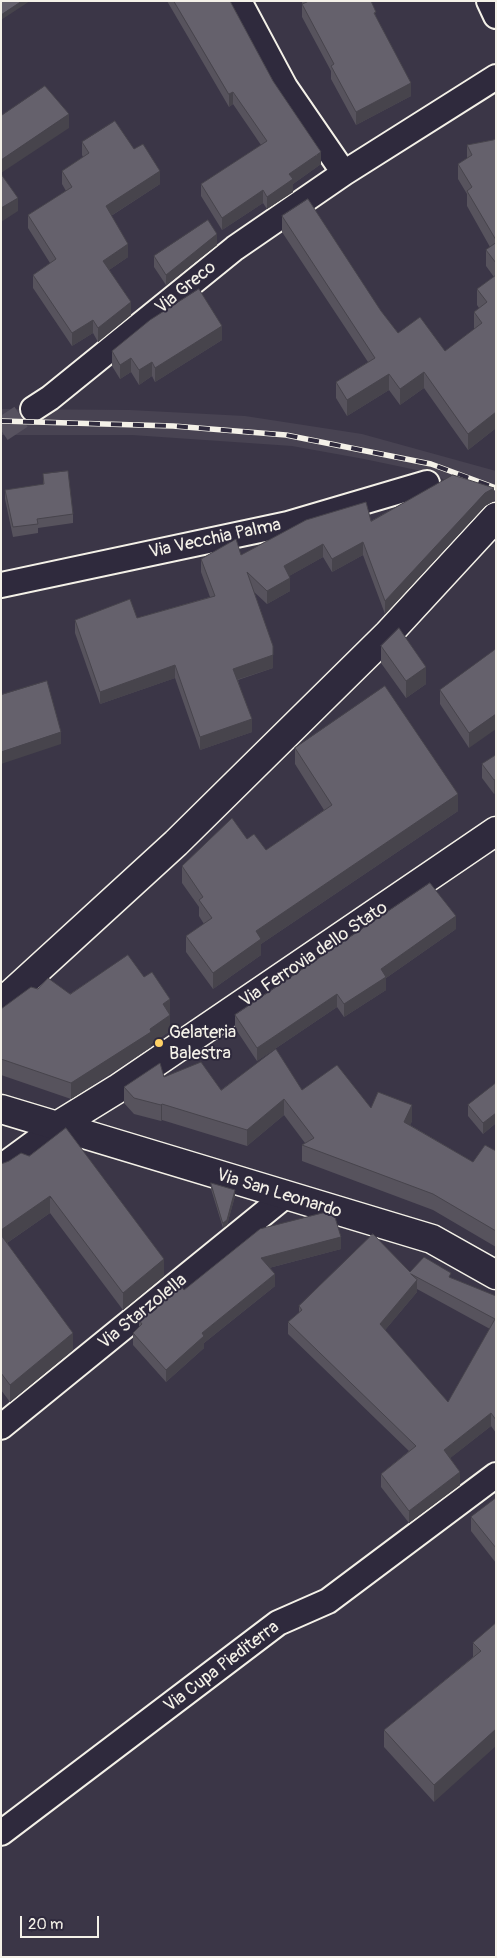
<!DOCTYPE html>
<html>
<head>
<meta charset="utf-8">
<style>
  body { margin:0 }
  #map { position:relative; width:497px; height:1958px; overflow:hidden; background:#3b3647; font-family:Pangolin,sans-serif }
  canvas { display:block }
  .frame { position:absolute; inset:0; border:2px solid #f4f1e8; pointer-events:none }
  .scale { position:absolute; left:20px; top:1916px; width:79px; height:22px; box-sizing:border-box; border:2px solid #f4f1e8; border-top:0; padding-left:6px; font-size:15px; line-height:18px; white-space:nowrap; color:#f4f1e8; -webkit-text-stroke:4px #2f2a3d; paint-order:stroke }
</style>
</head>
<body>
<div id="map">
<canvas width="497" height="1958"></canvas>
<div class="frame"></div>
<div class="scale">20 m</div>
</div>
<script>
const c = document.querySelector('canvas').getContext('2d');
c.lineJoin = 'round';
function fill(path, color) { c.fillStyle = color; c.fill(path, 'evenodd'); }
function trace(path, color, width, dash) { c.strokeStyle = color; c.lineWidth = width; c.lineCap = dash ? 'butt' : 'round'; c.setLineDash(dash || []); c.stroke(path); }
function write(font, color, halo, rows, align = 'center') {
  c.font = font + ' Pangolin,sans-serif'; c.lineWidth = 4; c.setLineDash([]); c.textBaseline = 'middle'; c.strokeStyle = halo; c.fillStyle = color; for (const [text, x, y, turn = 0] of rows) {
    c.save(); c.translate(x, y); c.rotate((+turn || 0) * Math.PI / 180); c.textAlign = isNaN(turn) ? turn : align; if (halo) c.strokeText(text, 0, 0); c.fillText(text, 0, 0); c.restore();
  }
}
fill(new Path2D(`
  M 1,409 L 130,410 L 245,416 L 362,434 L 496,471 L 496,501 L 426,472 L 364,459 L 292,446 L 132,435 L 1,435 Z`), '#484352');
trace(new Path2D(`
  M 1,430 L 33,409`), '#57525f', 24, [24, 12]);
const street = new Path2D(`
  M 239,1 L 285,87 L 344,173
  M 489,1 L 496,16
  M 33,409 L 50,398 L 235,248 L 344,173 L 496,77
  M 1,585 L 288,524 L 427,483
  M 1,1167 L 57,1126
  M 1,1427 L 285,1196
  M 1,1833 L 278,1623 L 328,1601 L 496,1475`);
const secondary = new Path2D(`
  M 1,1003 L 176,843 L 388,634 L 496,517
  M 1,1109 L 432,1239 L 496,1275
  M 57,1126 L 117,1089 L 496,831`);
trace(street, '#f4f1e8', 28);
trace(secondary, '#f4f1e8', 31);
trace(street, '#2f2a3d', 24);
trace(secondary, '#2f2a3d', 28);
const rail = new Path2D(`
  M 1,421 L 173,426 L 286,435 L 431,464 L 496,488`);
trace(rail, '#f4f1e8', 5.5);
trace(rail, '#2f2a3d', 4, [11]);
fill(new Path2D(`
  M 167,1 L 230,1 L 273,81 L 321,164 L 293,184 L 293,192 L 267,209 L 263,203 L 222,230 L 201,196 L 201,184 L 261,145 L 233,104 L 229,107 Z
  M 302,1 L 371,1 L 376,17 L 411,96 L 356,125 L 331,79 L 331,71 L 302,17 Z
  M 496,139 L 496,428 L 468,450 L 424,388 L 400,405 L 389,390 L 347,416 L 336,398 L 336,382 L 368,362 L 282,232 L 282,216 L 381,311 L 398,333 L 445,351 L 475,329 L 474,328 L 474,312 L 479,308 L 477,305 L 477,289 L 494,277 L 486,266 L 486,250 L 490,247 L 467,206 L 467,194 L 458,179 L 458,164 L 467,159 L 467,145 L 493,140 Z
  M 82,142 L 134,149 L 160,184 L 111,216 L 128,257 L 109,270 L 131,315 L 98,342 L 93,333 L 72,346 L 33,288 L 33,275 L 50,263 L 28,228 L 28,215 L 66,191 L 62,184 L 62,171 L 83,157 L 82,155 Z
  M 217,245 L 166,285 L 154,267 L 154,256 Z
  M 222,340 L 155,382 L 152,376 L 139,385 L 131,372 L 120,379 L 112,366 L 112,351 Z
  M 43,474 L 73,514 L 73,523 L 38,528 L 38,533 L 13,537 L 5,499 L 5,490 L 43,485 Z
  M 494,501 L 485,506 L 385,614 L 363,555 L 332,572 L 323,557 L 289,576 L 290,591 L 267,604 L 253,591 L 273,668 L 238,680 L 252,732 L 200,750 L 175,678 L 100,704 L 75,633 L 75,620 L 137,618 L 210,597 L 201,572 L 201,559 L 241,555 L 371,521 Z
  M 381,646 L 426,684 L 406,698 L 381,663 Z
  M 496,649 L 469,748 L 440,704 L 440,690 Z
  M 295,748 L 458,811 L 261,944 L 261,955 L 213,989 L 186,952 L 186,936 L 204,924 L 199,916 L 199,907 L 182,883 L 182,866 L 247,839 L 266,850 L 324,810 L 295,764 Z
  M 496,755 L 494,794 L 482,778 L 482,764 Z
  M 456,929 L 386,978 L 386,990 L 344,1017 L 337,1007 L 257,1061 L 235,1028 L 235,1015 Z
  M 496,929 L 496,949 L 495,947 L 495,930 Z
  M 144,977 L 170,999 L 170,1031 L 151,1044 L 151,1047 L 71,1099 L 1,1075 L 1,1009 L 38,989 L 70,994 Z
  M 164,1077 L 221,1090 L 302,1090 L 371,1108 L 412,1121 L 410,1125 L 473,1162 L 496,1151 L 496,1247 L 433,1210 L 302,1161 L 302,1145 L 305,1143 L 284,1115 L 247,1146 L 162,1120 L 161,1121 L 134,1114 L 124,1103 L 124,1087 Z
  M 496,1083 L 496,1123 L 483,1134 L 468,1116 L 468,1105 Z
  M 1,1164 L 164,1276 L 123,1310 L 50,1213 L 7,1243 L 73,1350 L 10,1402 L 1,1390 Z
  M 211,1183 L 235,1196 L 227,1225 L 223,1228 L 211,1189 Z
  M 260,1229 L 341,1249 L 269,1268 L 275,1286 L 204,1343 L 204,1348 L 166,1382 L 133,1345 L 133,1333 L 139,1327 L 139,1320 L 184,1290 Z
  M 410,1272 L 451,1278 L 496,1296 L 496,1433 L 491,1426 L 450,1458 L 460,1485 L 409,1523 L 381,1487 L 381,1474 L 409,1451 L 288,1334 L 288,1322 L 299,1313 L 299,1306 ZM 417,1289 L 490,1329 L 448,1402 L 385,1330 L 417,1292 Z
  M 496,1498 L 496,1563 L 471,1531 L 471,1517 Z
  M 496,1623 L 434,1802 L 384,1747 L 384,1730 L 473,1657 L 473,1643 Z`), '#57535d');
fill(new Path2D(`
  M 22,1 L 30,1 L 1,20 L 1,15 Z
  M 411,83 L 411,96 L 356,125 L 356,112 Z
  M 233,92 L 233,104 L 229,107 L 229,94 Z
  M 69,114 L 69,128 L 1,173 L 1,160 Z
  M 321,152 L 321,164 L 293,184 L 293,192 L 267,209 L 267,197 L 289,174 Z
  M 160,171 L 160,184 L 106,219 L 106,206 Z
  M 263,190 L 263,203 L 222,230 L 222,218 Z
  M 18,198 L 18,211 L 1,222 L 1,208 Z
  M 217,234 L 217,245 L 166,285 L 166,275 Z
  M 128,244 L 128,257 L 103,274 L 103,261 Z
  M 131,302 L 131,315 L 98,342 L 98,328 Z
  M 93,320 L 93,333 L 72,346 L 72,333 Z
  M 222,326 L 222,340 L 155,382 L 155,368 Z
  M 131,358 L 131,372 L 120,379 L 120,365 Z
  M 152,362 L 152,376 L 139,385 L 139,370 Z
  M 424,372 L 424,388 L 400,405 L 400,389 Z
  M 389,374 L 389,390 L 347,416 L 347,400 Z
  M 496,412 L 496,428 L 468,450 L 468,434 Z
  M 494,488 L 494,501 L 485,506 L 385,614 L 385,601 L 485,493 Z
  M 363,542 L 363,555 L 332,572 L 332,559 Z
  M 323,544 L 323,557 L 284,579 L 284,566 Z
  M 290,578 L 290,591 L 267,604 L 267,591 Z
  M 273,655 L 273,668 L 233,681 L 233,669 Z
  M 175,665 L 175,678 L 100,704 L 100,692 Z
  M 426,667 L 426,684 L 406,698 L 406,681 Z
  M 496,714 L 496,729 L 469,748 L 469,733 Z
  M 252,719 L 252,732 L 200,750 L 200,737 Z
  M 61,732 L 61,744 L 1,764 L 1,752 Z
  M 496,779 L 496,793 L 494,794 L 494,780 Z
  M 458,794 L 458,811 L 261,944 L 261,955 L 213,989 L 213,973 L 256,931 Z
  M 456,916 L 456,929 L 386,978 L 386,990 L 344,1017 L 344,1004 L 381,969 Z
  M 337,994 L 337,1007 L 257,1061 L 257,1048 Z
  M 170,999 L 170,1015 L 163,1004 Z
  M 170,1015 L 170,1031 L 151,1044 L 151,1047 L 71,1099 L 71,1083 Z
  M 284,1099 L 284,1115 L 247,1146 L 247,1130 Z
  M 162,1104 L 162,1120 L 161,1121 L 161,1105 Z
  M 412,1105 L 412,1121 L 404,1138 L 404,1122 Z
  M 496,1113 L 496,1123 L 483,1134 L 483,1123 Z
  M 235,1190 L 235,1196 L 227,1225 L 223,1228 L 223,1223 Z
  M 50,1196 L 50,1213 L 1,1247 L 1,1230 Z
  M 341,1237 L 341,1249 L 261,1270 L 261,1258 Z
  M 164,1259 L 164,1276 L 123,1310 L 123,1293 Z
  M 275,1274 L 275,1286 L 204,1343 L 204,1348 L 166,1382 L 166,1370 L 202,1333 Z
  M 417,1280 L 417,1292 L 380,1336 L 380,1324 Z
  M 73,1333 L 73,1350 L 10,1402 L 10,1385 Z
  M 491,1413 L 491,1426 L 444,1463 L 444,1450 Z
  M 460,1472 L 460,1485 L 409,1523 L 409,1511 Z
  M 496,1729 L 496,1746 L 434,1802 L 434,1785 Z`), '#47444c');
const building = new Path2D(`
  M 1,1 L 22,1 L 1,15 Z
  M 174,1 L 230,1 L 273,81 L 321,152 L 289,174 L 293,179 L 267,197 L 263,190 L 222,218 L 201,184 L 267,141 L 233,92 L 229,94 Z
  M 307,1 L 371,1 L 376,12 L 374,13 L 411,83 L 356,112 L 331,66 L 334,64 L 302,4 L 307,2 Z
  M 45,86 L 69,114 L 1,160 L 1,116 Z
  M 115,121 L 134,149 L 143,144 L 160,171 L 106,206 L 128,244 L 103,261 L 131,302 L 98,328 L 93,320 L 72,333 L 33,275 L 56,259 L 28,215 L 72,187 L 62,171 L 89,153 L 82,142 Z
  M 496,139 L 496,240 L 467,191 L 472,187 L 458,164 L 472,155 L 467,145 L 493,140 Z
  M 1,174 L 18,198 L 1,208 Z
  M 308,199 L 381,311 L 398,333 L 420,317 L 445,351 L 482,323 L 474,312 L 487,302 L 477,289 L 496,275 L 496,412 L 468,434 L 424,372 L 400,389 L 389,374 L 347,400 L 336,382 L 375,358 L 282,216 Z
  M 208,220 L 217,234 L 166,275 L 154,256 Z
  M 496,243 L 496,263 L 486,250 Z
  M 199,289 L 222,326 L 155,368 L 152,362 L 139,370 L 131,358 L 120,365 L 112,351 L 150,320 Z
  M 68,471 L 73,514 L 37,519 L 38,524 L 13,527 L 5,490 L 44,484 L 43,474 Z
  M 453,475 L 494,488 L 485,493 L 385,601 L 363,542 L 332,559 L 323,544 L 284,566 L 290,578 L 267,591 L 247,572 L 273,646 L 273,655 L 233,669 L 252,719 L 200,737 L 175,665 L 100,692 L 75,620 L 130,599 L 137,618 L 215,596 L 201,559 L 236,539 L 241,555 L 306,520 L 366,502 L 371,521 Z
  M 399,628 L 426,667 L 406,681 L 381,646 Z
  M 496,649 L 496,714 L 469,733 L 440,690 Z
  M 47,681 L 61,732 L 1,752 L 1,695 Z
  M 385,686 L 458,794 L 256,931 L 261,939 L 213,973 L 186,936 L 212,918 L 199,900 L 203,897 L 182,866 L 232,818 L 247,839 L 254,834 L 266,850 L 332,805 L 295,748 Z
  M 496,755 L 496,779 L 494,780 L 482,764 Z
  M 430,883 L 456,916 L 381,969 L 386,977 L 344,1004 L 337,994 L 257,1048 L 235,1015 Z
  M 128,955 L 144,977 L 152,972 L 170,999 L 163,1004 L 170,1015 L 150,1029 L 151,1032 L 71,1083 L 1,1059 L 1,1009 L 31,987 L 38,989 L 48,978 L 70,994 Z
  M 276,1049 L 302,1090 L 337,1065 L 371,1108 L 378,1092 L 412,1105 L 404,1122 L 473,1162 L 485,1145 L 496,1151 L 496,1231 L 433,1194 L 302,1145 L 314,1138 L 284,1099 L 247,1130 L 162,1104 L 161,1105 L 134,1098 L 124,1087 L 160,1063 L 164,1077 L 201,1062 L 221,1090 Z
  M 496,1083 L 496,1113 L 483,1123 L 468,1105 Z
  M 66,1128 L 164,1259 L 123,1293 L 50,1196 L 1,1230 L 1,1164 L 9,1161 L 21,1153 L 29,1156 Z
  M 211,1183 L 235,1190 L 227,1220 L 223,1223 Z
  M 327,1212 L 334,1214 L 341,1237 L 261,1258 L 275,1274 L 202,1333 L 204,1336 L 166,1370 L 133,1333 L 142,1324 L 139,1320 L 181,1286 L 184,1290 L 260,1229 Z
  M 373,1234 L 410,1272 L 424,1257 L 451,1273 L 449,1277 L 496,1296 L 496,1420 L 491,1413 L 444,1450 L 460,1472 L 409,1511 L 381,1474 L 416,1446 L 288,1322 L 302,1310 L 299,1306 ZM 411,1274 L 495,1319 L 448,1402 L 380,1324 L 417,1280 Z
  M 1,1235 L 73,1333 L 10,1385 L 1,1373 Z
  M 496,1498 L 496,1548 L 471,1517 Z
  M 496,1623 L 496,1729 L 434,1785 L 384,1730 L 481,1651 L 473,1643 Z`);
fill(building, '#65616c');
trace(building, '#47444c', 1);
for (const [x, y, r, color] of [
  [159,1043,5,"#ffd166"]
]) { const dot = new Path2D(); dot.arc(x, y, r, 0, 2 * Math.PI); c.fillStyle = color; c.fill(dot); trace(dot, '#2f2a3d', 2); }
write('18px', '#f4f1e8', '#2f2a3d', [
  ["Via Greco",186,288,-39],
  ["Via Vecchia Palma",215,539,-12],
  ["Via Ferrovia dello Stato",314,955,-34],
  ["Via San Leonardo",279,1194,17],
  ["Via Starzolella",143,1312,-39],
  ["Via Cupa Piediterra",222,1667,-37]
]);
write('18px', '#f4f1e8', '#2f2a3d', [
  ["Gelateria",169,1033],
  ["Balestra",169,1054]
], 'left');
</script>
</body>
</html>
